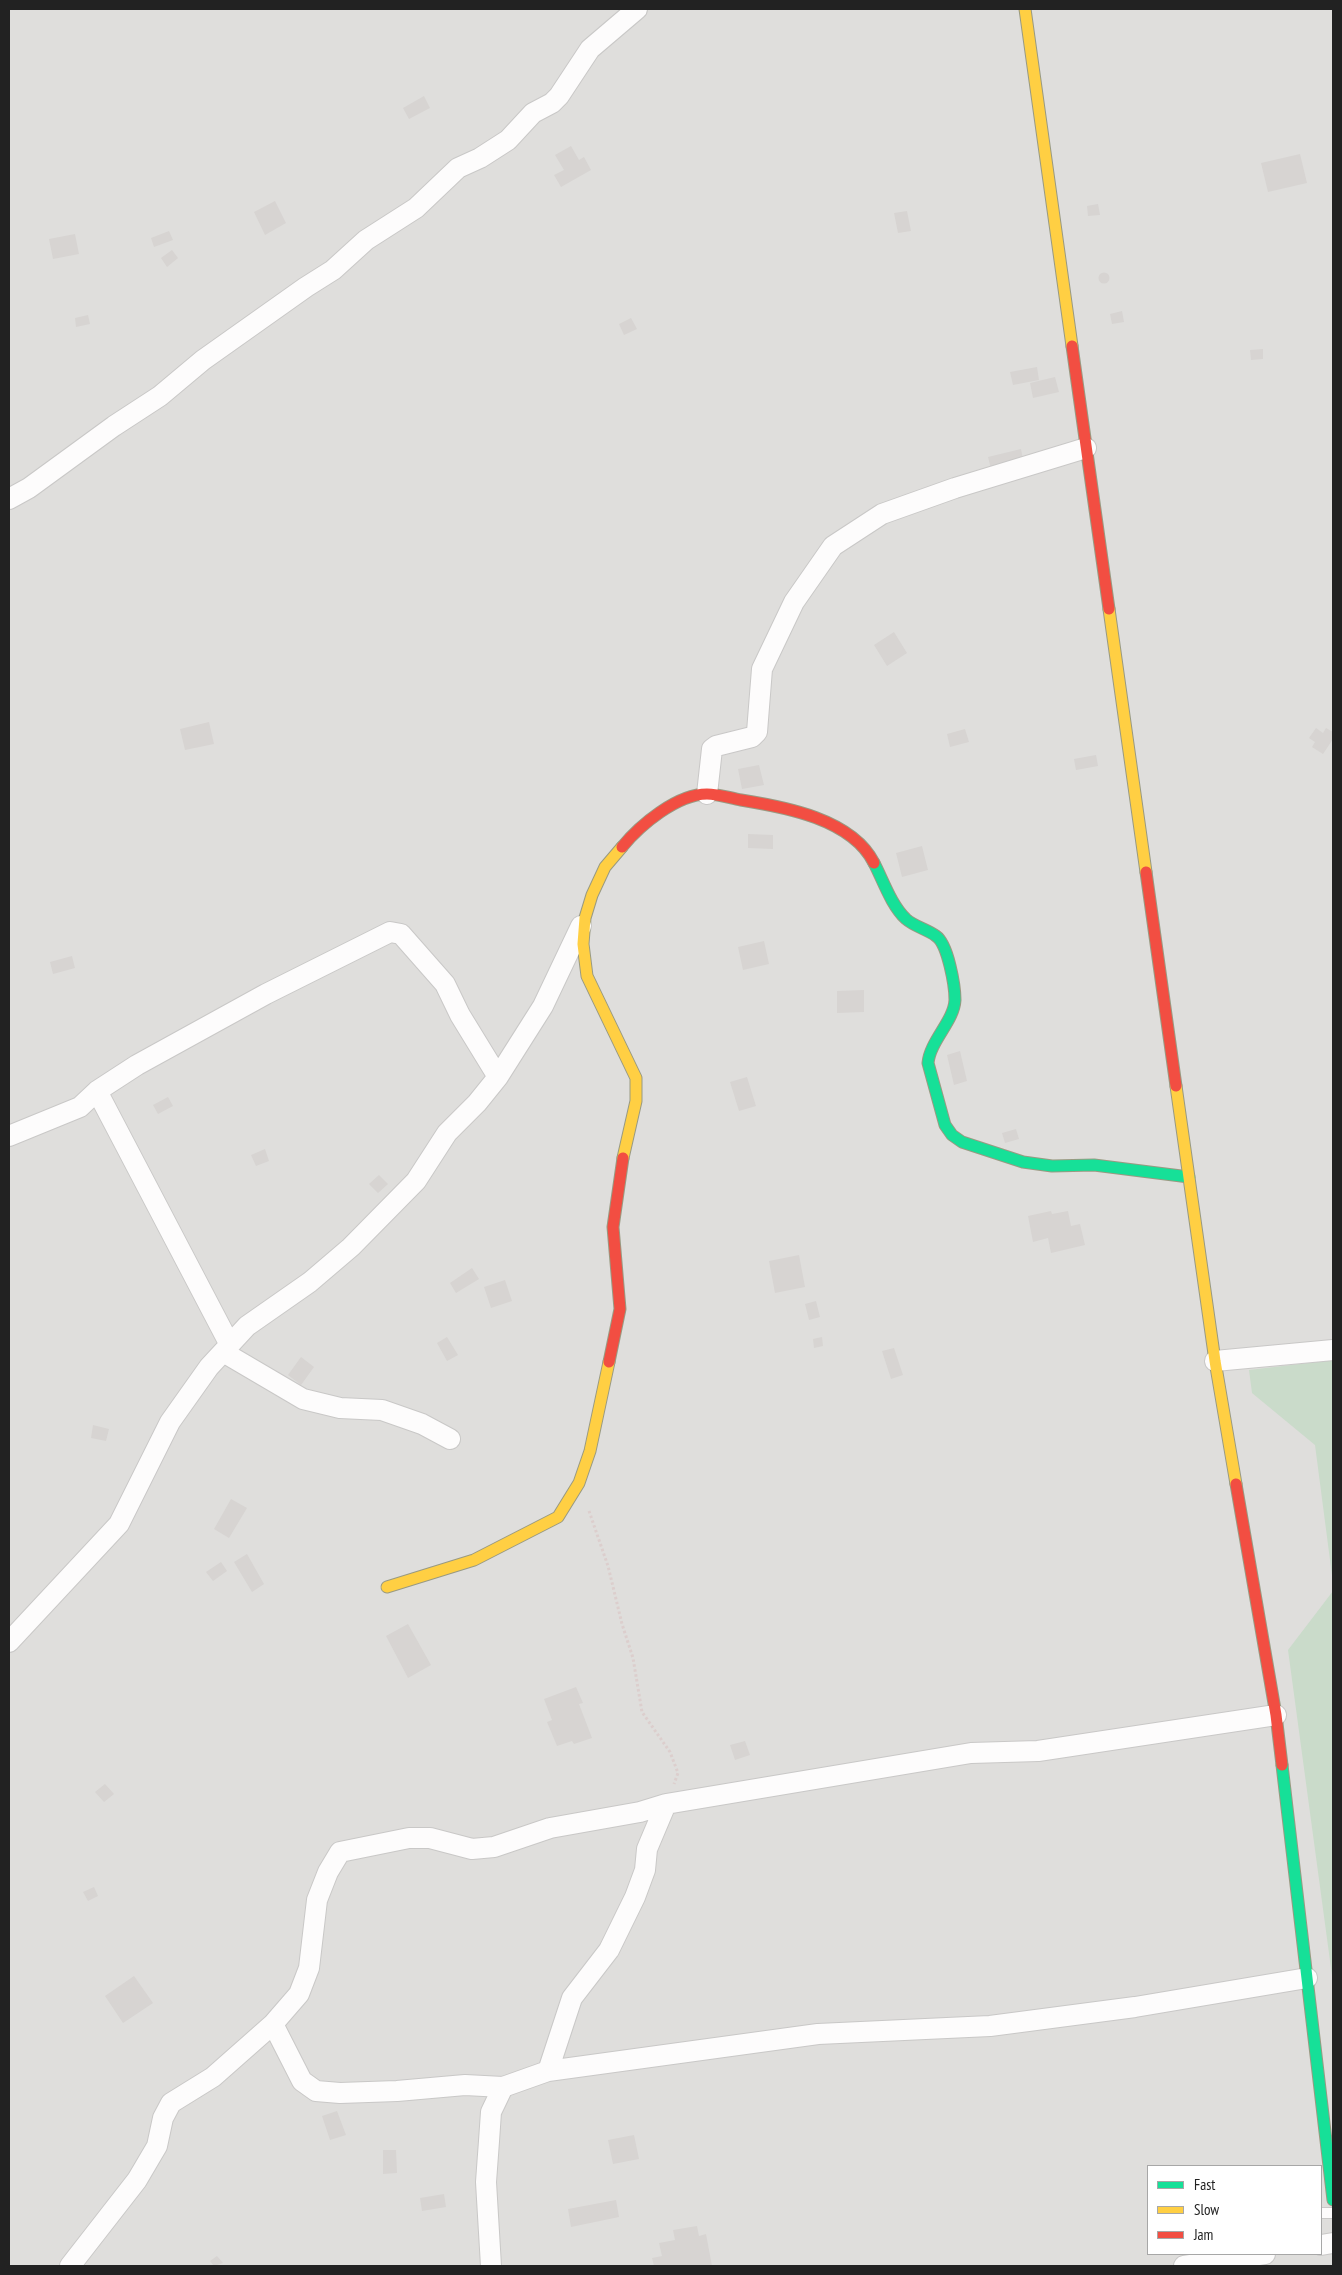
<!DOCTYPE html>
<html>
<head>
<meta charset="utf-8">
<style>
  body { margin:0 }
  #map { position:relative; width:1342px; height:2275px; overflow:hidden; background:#f0eeeb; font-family:"PT Sans Narrow",sans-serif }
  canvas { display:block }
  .frame { position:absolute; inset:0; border:10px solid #222; pointer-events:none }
  .legend { position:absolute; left:1147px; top:2165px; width:175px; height:90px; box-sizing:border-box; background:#fff; border:1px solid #a7a7a7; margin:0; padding:6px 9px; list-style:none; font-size:15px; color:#222 }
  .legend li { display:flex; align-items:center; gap:10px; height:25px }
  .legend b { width:25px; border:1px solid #a7a7a7 }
</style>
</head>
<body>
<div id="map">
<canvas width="1342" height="2275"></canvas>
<div class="frame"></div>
<ul class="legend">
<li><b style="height:6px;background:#16e098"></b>Fast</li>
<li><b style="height:6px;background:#ffcf43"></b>Slow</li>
<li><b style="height:6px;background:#f24e42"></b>Jam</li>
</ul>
</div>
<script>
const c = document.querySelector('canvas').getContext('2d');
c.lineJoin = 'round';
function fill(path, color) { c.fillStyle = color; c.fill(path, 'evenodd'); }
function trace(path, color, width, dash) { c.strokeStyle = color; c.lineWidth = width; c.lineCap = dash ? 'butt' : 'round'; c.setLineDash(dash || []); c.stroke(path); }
fill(new Path2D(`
  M 9,9 L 1333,9 L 1333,2266 L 9,2266 ZM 1148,2166 L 1321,2166 L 1321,2254 L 1148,2254 Z`), '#dfdedc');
fill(new Path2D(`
  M 1333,1360 L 1333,1583 L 1315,1445 L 1252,1393 L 1249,1370 Z
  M 1333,1591 L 1333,1983 L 1288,1650 Z`), '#cadbca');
fill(new Path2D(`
  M 424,96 L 430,108 L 409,119 L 403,108 Z
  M 571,146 L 579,160 L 584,157 L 591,170 L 561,187 L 554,175 L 564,170 L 555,155 Z
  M 1300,154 L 1307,183 L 1268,192 L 1261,163 Z
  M 275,201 L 286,223 L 265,235 L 254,212 Z
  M 1098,204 L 1100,215 L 1088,216 L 1087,206 Z
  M 907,211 L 911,231 L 898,233 L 894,213 Z
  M 169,231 L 173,240 L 154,247 L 151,238 Z
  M 75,234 L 79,254 L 53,259 L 49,239 Z
  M 172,250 L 178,258 L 167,267 L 161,258 Z
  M1098.5 278a5.5 5.5 0 1 1 11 0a5.5 5.5 0 1 1-11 0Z
  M 1122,311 L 1124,322 L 1112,324 L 1110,314 Z
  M 88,315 L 90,324 L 76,327 L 75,318 Z
  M 631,318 L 637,329 L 624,335 L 619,324 Z
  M 1263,349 L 1263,359 L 1251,360 L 1250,350 Z
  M 1037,367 L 1039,380 L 1013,385 L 1010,372 Z
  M 1055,377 L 1059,392 L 1033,398 L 1030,383 Z
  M 1021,449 L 1024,465 L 992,473 L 988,457 Z
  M 894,632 L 907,653 L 887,666 L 874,645 Z
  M 209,722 L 214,744 L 185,750 L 180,729 Z
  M 1316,728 L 1323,733 L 1326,728 L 1333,732 L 1333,739 L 1323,754 L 1312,747 L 1315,742 L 1309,738 Z
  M 965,729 L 969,742 L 950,747 L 947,734 Z
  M 1096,755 L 1098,766 L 1076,770 L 1074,759 Z
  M 759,765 L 764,785 L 742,789 L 738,769 Z
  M 748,834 L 773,835 L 773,849 L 748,848 Z
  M 922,846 L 928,870 L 902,877 L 896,853 Z
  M 764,941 L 769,964 L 743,970 L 738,947 Z
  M 72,956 L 75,968 L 53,974 L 50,962 Z
  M 864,990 L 864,1012 L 837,1013 L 837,991 Z
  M 960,1051 L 967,1081 L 954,1085 L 947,1055 Z
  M 747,1077 L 756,1106 L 739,1111 L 730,1082 Z
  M 168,1097 L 173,1106 L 158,1114 L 153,1105 Z
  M 1016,1129 L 1019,1139 L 1005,1143 L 1002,1133 Z
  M 265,1149 L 269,1161 L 256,1166 L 251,1155 Z
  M 379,1175 L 388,1184 L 378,1193 L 369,1184 Z
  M 1051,1211 L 1052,1214 L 1068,1211 L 1071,1226 L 1080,1224 L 1085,1245 L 1051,1253 L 1048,1238 L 1033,1242 L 1028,1216 Z
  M 799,1255 L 805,1287 L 775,1293 L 769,1261 Z
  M 472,1268 L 479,1279 L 456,1293 L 450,1283 Z
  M 505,1280 L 512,1301 L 491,1308 L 484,1287 Z
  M 816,1301 L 820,1317 L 809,1320 L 805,1304 Z
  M 447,1337 L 458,1355 L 447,1361 L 437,1343 Z
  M 822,1337 L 823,1346 L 814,1348 L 813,1339 Z
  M 894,1348 L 903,1375 L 891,1379 L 882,1351 Z
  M 301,1357 L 314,1367 L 301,1385 L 288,1375 Z
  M 93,1425 L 109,1429 L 106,1441 L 91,1438 Z
  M 231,1499 L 247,1508 L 229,1538 L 214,1529 Z
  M 247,1554 L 264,1584 L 252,1592 L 234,1562 Z
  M 221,1562 L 227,1571 L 213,1581 L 206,1572 Z
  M 408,1624 L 431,1665 L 408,1678 L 386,1636 Z
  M 576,1687 L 583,1703 L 579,1704 L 592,1738 L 574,1744 L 572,1741 L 557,1746 L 547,1722 L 552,1720 L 544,1699 Z
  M 745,1741 L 750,1755 L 735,1760 L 730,1745 Z
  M 105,1784 L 114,1794 L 104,1802 L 95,1792 Z
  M 94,1887 L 98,1896 L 88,1901 L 83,1892 Z
  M 134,1976 L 153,2003 L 123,2023 L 105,1996 Z
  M 337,2111 L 346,2135 L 330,2140 L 322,2116 Z
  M 634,2135 L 639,2159 L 613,2164 L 608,2140 Z
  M 383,2150 L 396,2150 L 397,2173 L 383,2174 Z
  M 444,2194 L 446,2207 L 422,2211 L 420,2198 Z
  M 616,2200 L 619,2217 L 571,2227 L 568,2209 Z
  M 697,2226 L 699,2236 L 706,2234 L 712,2266 L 654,2266 L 652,2258 L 662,2256 L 659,2243 L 675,2240 L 673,2230 Z
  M 217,2256 L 223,2263 L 214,2266 L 210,2261 Z`), '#d7d4d2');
const lane = new Path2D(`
  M 1321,2213 L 1333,2213`);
const street = new Path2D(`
  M 9,499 L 29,488 L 114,426 L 160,396 L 203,360 L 306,287 L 333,270 L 366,240 L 416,208 L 458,168 L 480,158 L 508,140 L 533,113 L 552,103 L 559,96 L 590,49 L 637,9
  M 707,794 L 712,749 L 716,746 L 752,737 L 757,732 L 762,669 L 794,602 L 833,546 L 882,514 L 955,488 L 1086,448
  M 97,1091 L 230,1345
  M 9,1136 L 80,1107 L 97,1091 L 137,1065 L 266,994 L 390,932 L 401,934 L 445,984 L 460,1015 L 498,1077
  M 223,1352 L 303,1399 L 340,1408 L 382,1410 L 422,1424 L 450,1439
  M 1215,1361 L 1333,1350
  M 9,1642 L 119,1524 L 170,1422 L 209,1367 L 247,1326 L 310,1282 L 351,1247 L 416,1181 L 447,1133 L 477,1103 L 498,1077 L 543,1006 L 581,926
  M 273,2024 L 302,2081 L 316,2091 L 340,2093 L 397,2091 L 465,2085 L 503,2087
  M 548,2071 L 818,2034 L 990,2026 L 1135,2007 L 1307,1978
  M 1321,2245 L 1333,2243
  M 70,2266 L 137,2180 L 157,2146 L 163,2118 L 171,2103 L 213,2077 L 273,2024 L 299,1994 L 309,1968 L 317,1900 L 328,1872 L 340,1852 L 409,1838 L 430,1838 L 472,1849 L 494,1847 L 550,1828 L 640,1812 L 666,1804
  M 491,2266 L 486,2182 L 489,2141 L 491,2112 L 503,2087 L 548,2071 L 572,1998 L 609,1950 L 635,1897 L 645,1870 L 647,1849 L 666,1804 L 971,1753 L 1038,1751 L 1276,1715
  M 1184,2266 L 1265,2254`);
const fast = new Path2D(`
  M 874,863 C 883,880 891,905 906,919 C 915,927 927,929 936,936 C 948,944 955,986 955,1000 C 954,1021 930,1041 928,1063 L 945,1125 L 952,1135 L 962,1142 L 1023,1162 L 1052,1166 L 1094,1165 L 1189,1177
  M 1282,1765 L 1333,2200`);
const slow = new Path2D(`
  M 1025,9 L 1072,346
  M 1109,609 L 1146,872
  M 622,847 L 605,867 L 592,895 L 585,918 L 583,944 L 587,976 L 636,1078 L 636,1101 L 623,1158
  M 1176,1086 L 1215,1361 L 1236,1484
  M 387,1587 L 474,1560 L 558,1517 L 579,1483 L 590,1451 L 609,1362`);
const jam = new Path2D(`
  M 1072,346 L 1109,609
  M 622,847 C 640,825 677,794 707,794 C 718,794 730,798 741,800 C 785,807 852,819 874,863
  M 1146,872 L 1176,1086
  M 609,1362 L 620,1309 L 613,1227 L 623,1158
  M 1236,1484 L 1276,1715 L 1282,1765`);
trace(lane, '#c9c8c7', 12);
trace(street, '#c9c8c7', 22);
trace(fast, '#999a82', 13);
trace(slow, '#999a82', 13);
trace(jam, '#999a82', 13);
trace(new Path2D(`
  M 589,1511 L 608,1566 L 622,1624 L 633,1658 L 642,1712 L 670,1752 L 678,1773 L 674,1784`), '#dccecd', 3, [2.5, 2.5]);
trace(lane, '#fdfcfc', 10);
trace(street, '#fdfcfc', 20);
trace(fast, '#16e098', 11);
trace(slow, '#ffcf43', 11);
trace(jam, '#f24e42', 11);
</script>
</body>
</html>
